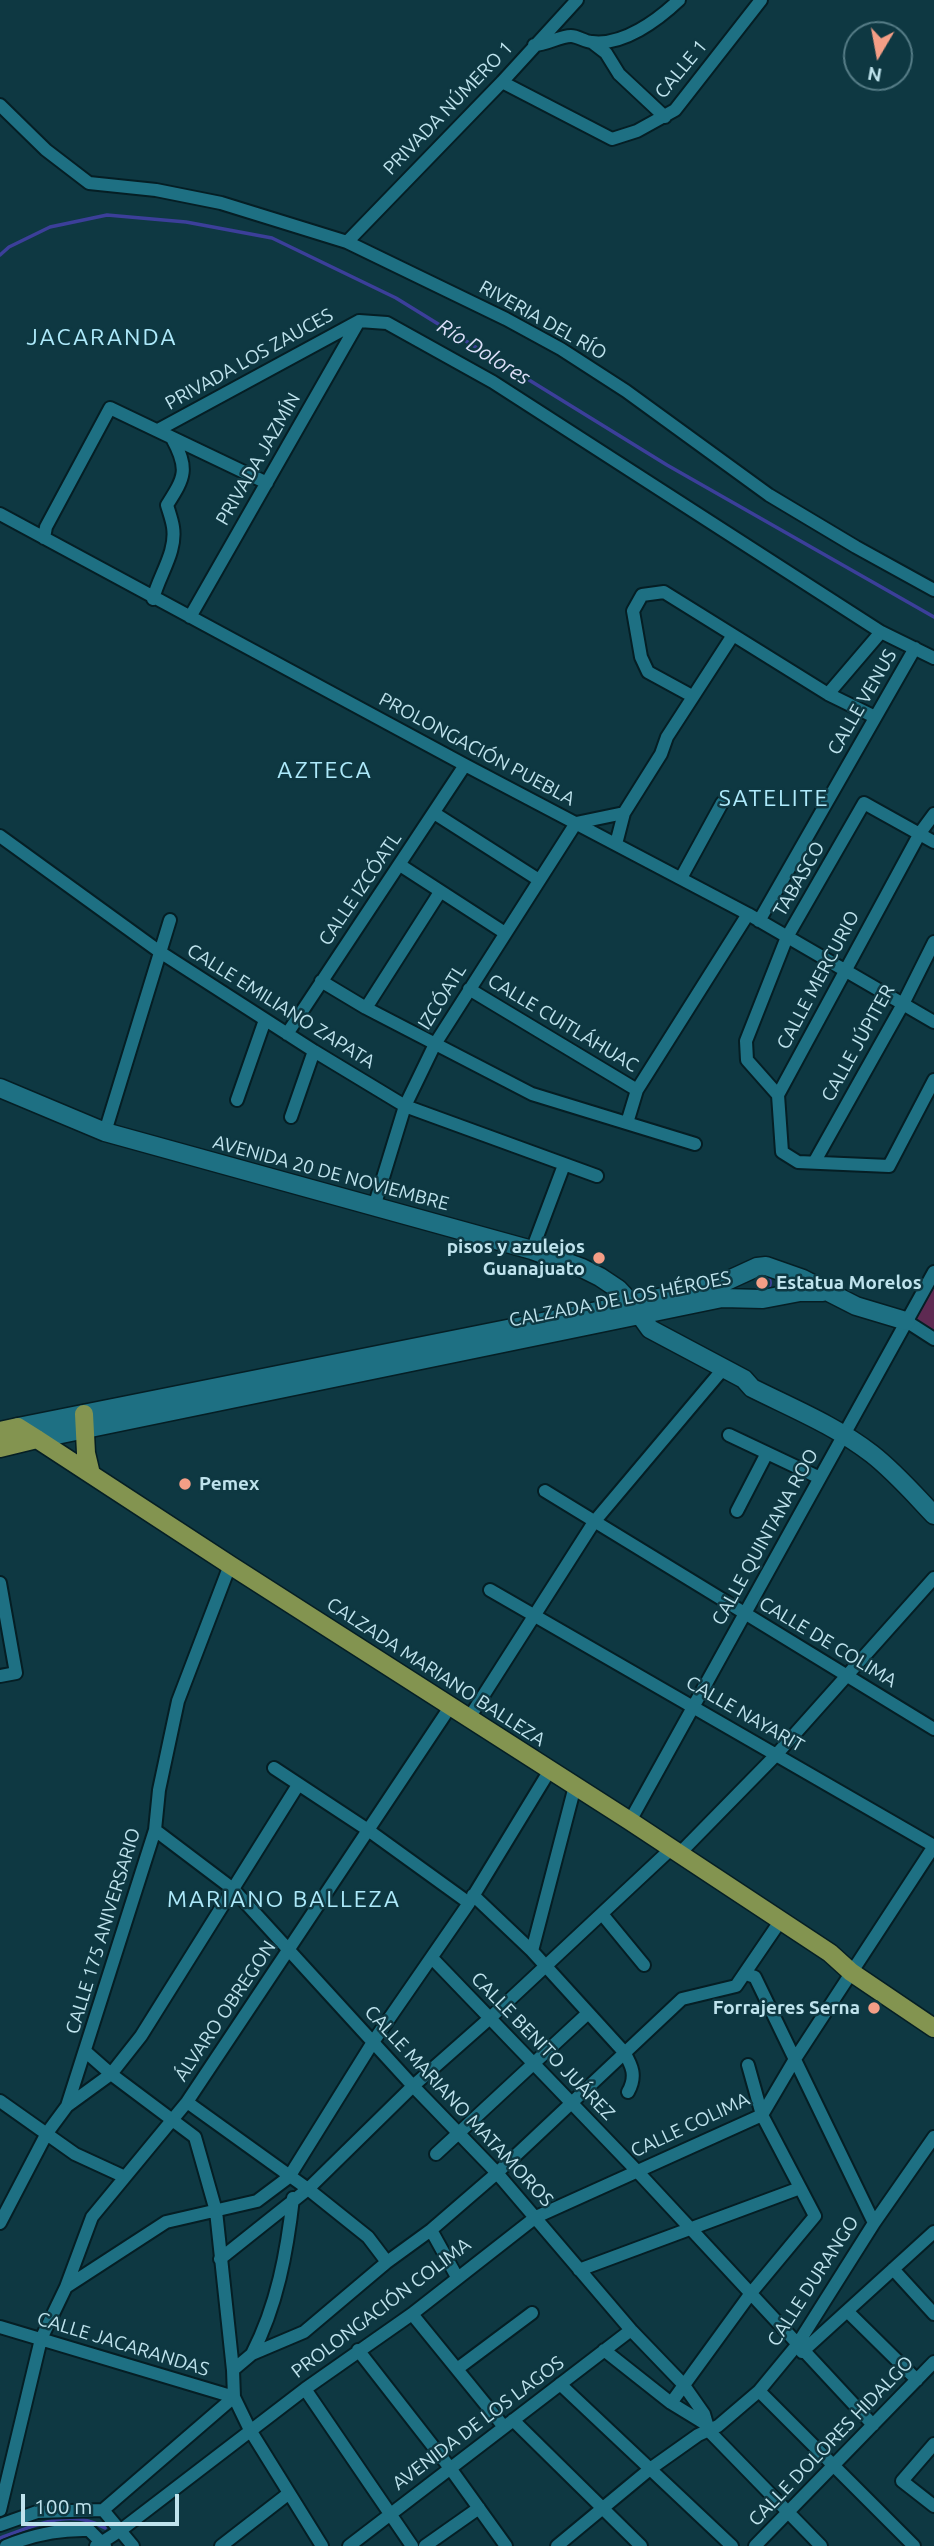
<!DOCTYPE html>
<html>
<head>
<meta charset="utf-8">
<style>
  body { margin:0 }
  #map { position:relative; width:934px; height:2546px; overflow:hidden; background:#0e3842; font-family:Ubuntu,sans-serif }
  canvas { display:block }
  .north { position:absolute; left:843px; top:21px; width:70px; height:70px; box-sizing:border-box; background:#0e3842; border:2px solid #557c86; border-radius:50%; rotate:190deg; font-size:19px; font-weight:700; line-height:28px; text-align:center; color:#bfe3ed }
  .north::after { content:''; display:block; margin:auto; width:24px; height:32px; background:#f49e86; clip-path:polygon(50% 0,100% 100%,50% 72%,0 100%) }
  .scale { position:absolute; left:21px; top:2494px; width:158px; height:32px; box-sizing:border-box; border:4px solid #bfe3ed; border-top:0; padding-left:9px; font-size:21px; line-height:24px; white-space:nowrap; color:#bfe3ed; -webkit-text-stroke:5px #0e3842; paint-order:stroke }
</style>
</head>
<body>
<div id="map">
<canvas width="934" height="2546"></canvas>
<div class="north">N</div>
<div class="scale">100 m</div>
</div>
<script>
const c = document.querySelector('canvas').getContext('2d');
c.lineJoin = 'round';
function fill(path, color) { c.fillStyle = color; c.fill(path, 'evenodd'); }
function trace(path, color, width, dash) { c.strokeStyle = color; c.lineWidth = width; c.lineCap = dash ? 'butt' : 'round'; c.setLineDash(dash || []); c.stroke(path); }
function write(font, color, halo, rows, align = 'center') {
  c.font = font + ' Ubuntu,sans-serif'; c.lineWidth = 5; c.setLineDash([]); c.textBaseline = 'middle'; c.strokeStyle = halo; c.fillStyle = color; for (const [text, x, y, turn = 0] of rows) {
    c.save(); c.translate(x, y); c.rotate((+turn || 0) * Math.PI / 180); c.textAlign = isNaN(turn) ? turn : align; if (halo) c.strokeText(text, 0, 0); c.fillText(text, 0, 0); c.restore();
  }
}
fill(new Path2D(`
  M 934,1284 L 934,1333 L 913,1320 Z`), '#5e2a52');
fill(new Path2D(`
  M754 1283a9 9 0 1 1 18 0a9 9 0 1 1-18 0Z`), '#3c3f9a');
trace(new Path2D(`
  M 0,255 L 9,247 L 50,227 L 107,215 L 186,222 L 272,238 L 396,298 L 667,465 L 934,617
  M 0,2538 C 35,2526 69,2507 105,2528`), '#3c3f9a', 3.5);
const street = new Path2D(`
  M 593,43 L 606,53 L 619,74 L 665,117
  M 534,45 C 547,45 559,36 571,36 C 578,36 585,42 592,42 C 623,46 658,20 679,0
  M 502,82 L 612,139 L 637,131 L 675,110 L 761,0
  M 0,105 L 46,150 L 89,183 L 156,190 L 221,203 L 347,242 L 506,319 L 561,349 L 626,391 L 769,495 L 856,547 L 934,590
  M 347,242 L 502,82 L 577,0
  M 359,321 L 387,323 L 493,382 L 881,632 L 934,658
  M 158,430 L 359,321
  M 0,514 L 465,765 L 748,914 L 934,1022
  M 44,538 L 46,527 L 110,408 L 267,483
  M 153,599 C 159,575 177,552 173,527 C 172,520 169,512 167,505 C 185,477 189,469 172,438
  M 190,617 L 359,321
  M 828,694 L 881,632
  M 692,696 L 648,672 L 641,657 L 633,611 L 642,595 L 664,592 L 828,694 L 875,717
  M 434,813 L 539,880
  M 934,814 L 920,833 L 778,1095 L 782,1152 L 798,1162 L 889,1166 L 934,1080
  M 0,836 L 160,952 L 314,1051 L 405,1106 L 597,1176
  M 616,844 L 624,813 L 661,754 L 667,737 L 733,635
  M 400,865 L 505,933
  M 681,878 L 722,803
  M 759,921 L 915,648
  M 321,981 L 366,1008 L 532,1094 L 695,1144
  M 469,989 L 637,1090
  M 366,1008 L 440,892
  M 287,1034 L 465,765
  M 778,1095 L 747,1060 L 746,1041 L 787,937 L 864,803 L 934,842
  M 237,1100 L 265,1020
  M 291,1117 L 314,1051
  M 627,1123 L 637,1090 L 748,914
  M 105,1132 L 170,920
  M 815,1161 L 903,1004 L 934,942
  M 374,1207 L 405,1106 L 435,1044 L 576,823 L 624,813
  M 532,1250 L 564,1165
  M 906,1321 L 934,1339
  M 729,1435 L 820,1478
  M 545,1491 L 934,1729
  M 737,1511 L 767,1453
  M 0,1583 L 16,1673 L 0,1676
  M 490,1590 L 934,1846
  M 469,1718 L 594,1522 L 723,1369
  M 274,1768 L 368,1830 L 469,1903
  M 630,1821 L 934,1272
  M 155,1830 L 233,1889 L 413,2086 L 497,2173 L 631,2330 L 683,2384 L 704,2414 L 709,2431 L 821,2546
  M 680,1853 L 776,1755 L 934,1578
  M 473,1895 L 532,1951 L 624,2052 C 632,2066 637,2076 628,2092
  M 602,1914 L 644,1965
  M 532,1951 L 575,1786
  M 432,1958 L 637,2171 L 873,2425
  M 746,1974 L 755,1977 L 874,2223
  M 86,2052 L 111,2074 L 195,2137 L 216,2211 L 233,2370
  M 0,2101 L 75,2154 L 125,2177
  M 187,2102 L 308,2189 L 368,2237 L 387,2262
  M 67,2106 L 155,1830 L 159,1790 L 178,1701 L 230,1565
  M 436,2154 L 587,2014
  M 0,2223 L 47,2133 L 67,2106 L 111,2074 L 141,2036 L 298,1785
  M 431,2230 L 457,2277
  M 220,2259 L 308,2189 L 413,2086 L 490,2018 L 672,1848
  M 893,2269 L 934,2314
  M 579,2270 L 800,2188
  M 66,2287 L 166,2222 L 257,2201 L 289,2177 L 373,2042 L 469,1903 L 550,1770
  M 847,2311 L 917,2380
  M 412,2314 L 504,2427
  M 0,2327 L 234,2397
  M 358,2350 L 450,2468 L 506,2546
  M 604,2350 L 671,2403 L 707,2425
  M 802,2352 L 934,2232
  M 252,2354 C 277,2306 287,2252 293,2198
  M 457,2369 L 532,2313
  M 560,2384 L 732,2546
  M 305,2389 L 412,2546
  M 759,2391 L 914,2546
  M 671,2403 L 751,2293 L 815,2216 L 762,2115 L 748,2065
  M 513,2420 L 641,2546
  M 934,2444 L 902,2481 L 934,2506
  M 0,2510 L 41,2339 L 66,2287 L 92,2217 L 187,2102 L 450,1707
  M 103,2510 L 234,2397
  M 0,2525 L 37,2512 L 103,2510 L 133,2546
  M 6,2546 C 34,2534 59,2529 89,2530 L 105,2546
  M 96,2546 L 121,2530 L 305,2389 L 412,2314 L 536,2217 L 762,2115 L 795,2059 L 934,1846
  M 221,2546 L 288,2494
  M 322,2546 L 250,2430 L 234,2397 L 233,2370 L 252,2354 L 304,2332 L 387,2262 L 431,2230 L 497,2173 L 682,1999 L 736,1986 L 781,1920
  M 349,2546 L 631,2330
  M 425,2546 L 479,2508
  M 557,2546 L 650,2469 L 698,2435 L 718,2426 L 759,2391 L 797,2345 L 874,2223 L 934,2137
  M 755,2546 L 934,2362`);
const secondary = new Path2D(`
  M 0,1088 L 105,1132 L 532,1250 L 582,1268 L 600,1277 L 618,1289 L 632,1304 L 650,1329 L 744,1379 L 752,1388 C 792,1408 836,1426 872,1454 C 895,1472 914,1494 934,1515
  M 18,1427 L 632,1304 L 720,1284 L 757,1267 L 766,1266 L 803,1279 L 856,1306 L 906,1321
  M 37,1439 L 722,1298 L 763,1299 L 800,1292 L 823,1292`);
const primary = new Path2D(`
  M 84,1414 L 86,1453 L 91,1474
  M 0,1431 L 18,1427 L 37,1439 L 230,1565 L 630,1821 L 830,1953 L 851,1972 L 934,2028
  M 0,1448 L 37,1439`);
trace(street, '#051e24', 16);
trace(secondary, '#051e24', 21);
trace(primary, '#051e24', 21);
trace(street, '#1e7083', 12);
trace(secondary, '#1e7083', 18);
trace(primary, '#839450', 18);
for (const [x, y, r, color] of [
  [599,1258,7,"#f49e86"],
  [762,1283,7,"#f49e86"],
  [185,1484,7,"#f49e86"],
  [874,2008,7,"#f49e86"]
]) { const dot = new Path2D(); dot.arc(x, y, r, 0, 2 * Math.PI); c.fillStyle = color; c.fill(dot); trace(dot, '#0e3842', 2.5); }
write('19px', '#bfe3ed', '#0e3842', [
  ["CALLE 1",681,69,-50],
  ["PRIVADA NÚMERO 1",448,108,-46],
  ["RIVERIA DEL RÍO",543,320,29],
  ["PRIVADA LOS ZAUCES",249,359,-29],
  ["PRIVADA JAZMÍN",258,459,-60],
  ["CALLE VENUS",862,702,-60],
  ["PROLONGACIÓN PUEBLA",477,749,28],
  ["TABASCO",799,879,-60],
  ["CALLE IZCÓATL",360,889,-56],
  ["CALLE MERCURIO",818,980,-62],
  ["IZCÓATL",442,997,-58],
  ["CALLE EMILIANO ZAPATA",281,1006,32],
  ["CALLE CUITLÁHUAC",563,1023,31],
  ["CALLE JÚPITER",858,1043,-61],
  ["AVENIDA 20 DE NOVIEMBRE",331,1173,15],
  ["CALZADA DE LOS HÉROES",620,1299,-11],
  ["CALLE QUINTANA ROO",765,1537,-61],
  ["CALLE DE COLIMA",828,1642,31],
  ["CALZADA MARIANO BALLEZA",436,1672,33],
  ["CALLE NAYARIT",745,1714,30],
  ["CALLE 175 ANIVERSARIO",103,1931,-73],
  ["ÁLVARO OBREGON",225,2011,-56],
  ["CALLE BENITO JUÁREZ",543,2046,46],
  ["CALLE MARIANO MATAMOROS",459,2106,47],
  ["CALLE COLIMA",690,2125,-25],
  ["CALLE DURANGO",813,2281,-57],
  ["PROLONGACIÓN COLIMA",381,2308,-37],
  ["CALLE JACARANDAS",123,2344,17],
  ["AVENIDA DE LOS LAGOS",478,2423,-37],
  ["CALLE DOLORES HIDALGO",831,2441,-46]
]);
write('bold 19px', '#bfe3ed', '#0e3842', [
  ["pisos y azulejos",585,1247],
  ["Guanajuato",585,1269],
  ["Estatua Morelos",776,1283,"left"],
  ["Pemex",199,1484,"left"],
  ["Forrajeres Serna",860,2008]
], 'right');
write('italic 21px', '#d9def7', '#0e3842', [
  ["Río Dolores",484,352,32]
]);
c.letterSpacing = '2px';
write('23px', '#aeeafb', '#0e3842', [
  ["JACARANDA",102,337],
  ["AZTECA",325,770],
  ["SATELITE",774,798],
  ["MARIANO BALLEZA",284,1899]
]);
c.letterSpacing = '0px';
</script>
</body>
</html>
